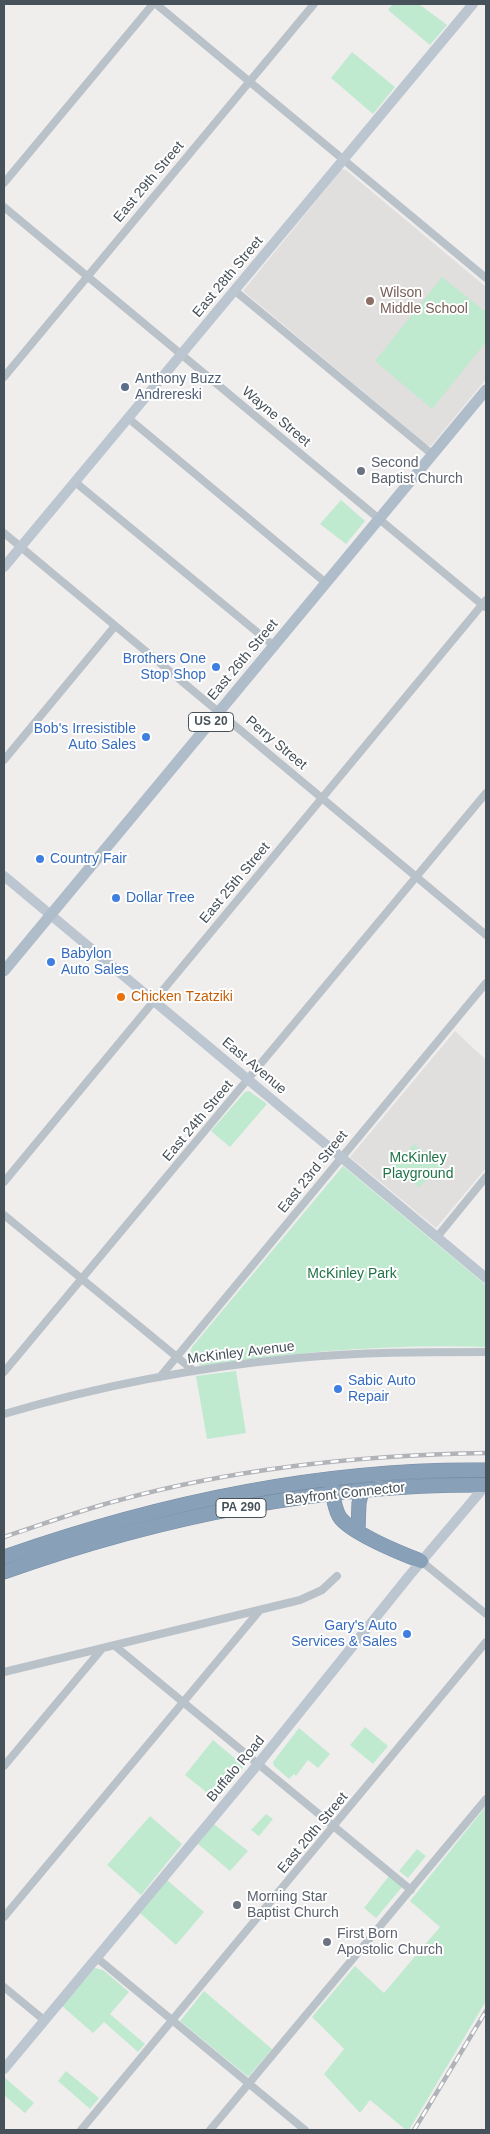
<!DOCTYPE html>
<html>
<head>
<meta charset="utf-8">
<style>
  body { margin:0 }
  #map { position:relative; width:490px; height:2134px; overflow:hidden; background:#f0eded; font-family:Arial,sans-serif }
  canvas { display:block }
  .frame { position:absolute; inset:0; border:5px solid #475159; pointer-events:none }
</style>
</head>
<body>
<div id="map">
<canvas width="490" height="2134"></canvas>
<div class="frame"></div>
</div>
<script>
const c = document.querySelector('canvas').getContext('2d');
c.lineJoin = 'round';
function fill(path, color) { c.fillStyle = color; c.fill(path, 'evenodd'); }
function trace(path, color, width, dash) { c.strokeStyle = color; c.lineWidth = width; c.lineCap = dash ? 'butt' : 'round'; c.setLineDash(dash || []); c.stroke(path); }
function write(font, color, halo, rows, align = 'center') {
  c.font = font + ' Arial,sans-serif'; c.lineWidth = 4; c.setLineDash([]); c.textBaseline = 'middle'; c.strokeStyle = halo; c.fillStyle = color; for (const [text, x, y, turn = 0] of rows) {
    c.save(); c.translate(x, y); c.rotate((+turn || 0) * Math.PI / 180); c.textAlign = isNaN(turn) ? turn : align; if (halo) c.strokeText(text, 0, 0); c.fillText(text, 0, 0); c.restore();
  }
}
fill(new Path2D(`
  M 342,169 L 346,170 L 486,287 L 486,379 L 431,446 L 427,445 L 243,291 Z
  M 455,1031 L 486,1060 L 486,1168 L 436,1228 L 350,1157 Z`), '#e1dede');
fill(new Path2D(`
  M 393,4 L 419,4 L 447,25 L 430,45 L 388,10 Z
  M 352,52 L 395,87 L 373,114 L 331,78 Z
  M 442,277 L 486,312 L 486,342 L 432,409 L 375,361 Z
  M 341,500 L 365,521 L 346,544 L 320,524 Z
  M 249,1091 L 267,1104 L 230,1147 L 211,1131 L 245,1092 Z
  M 414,1144 L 446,1171 L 437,1181 L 431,1176 L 419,1187 L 394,1166 Z
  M 343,1166 L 486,1285 L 486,1347 C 391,1344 295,1352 201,1366 L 192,1362 L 189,1355 L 192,1347 Z
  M 236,1371 L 246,1433 L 207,1439 L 196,1376 Z
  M 365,1727 L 388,1746 L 373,1764 L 350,1745 Z
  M 299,1728 L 330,1754 L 318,1768 L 308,1760 L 296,1776 L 294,1774 L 289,1779 L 274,1766 L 273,1762 Z
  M 213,1740 L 244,1766 L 216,1800 L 185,1775 Z
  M 486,1806 L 486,2001 L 409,2130 L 406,2130 L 370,2100 L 360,2113 L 324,2074 L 344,2049 L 312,2017 L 355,1966 L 384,1993 L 440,1927 L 410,1901 Z
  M 266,1814 L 273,1819 L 259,1836 L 251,1830 Z
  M 150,1816 L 182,1844 L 141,1895 L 107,1865 Z
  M 214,1824 L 248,1851 L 230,1871 L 198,1844 Z
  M 417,1849 L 426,1856 L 408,1878 L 399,1871 Z
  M 389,1876 L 403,1886 L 376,1918 L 364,1908 Z
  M 167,1880 L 204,1912 L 176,1945 L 140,1913 Z
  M 95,1968 L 103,1970 L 129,1992 L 110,2014 L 145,2044 L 138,2052 L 104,2022 L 93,2033 L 62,2006 Z
  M 204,1991 L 272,2049 L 249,2076 L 247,2076 L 180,2021 Z
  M 66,2071 L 99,2098 L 90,2109 L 58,2081 Z
  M 4,2077 L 34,2103 L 25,2113 L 4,2095 Z`), '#bfeacf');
const highway = new Path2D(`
  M 331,1485 C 333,1495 334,1507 339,1516 C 348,1532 403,1554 421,1561
  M 358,1530 L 359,1503 L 362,1491
  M 4,1557 C 158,1503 322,1468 486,1470
  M 4,1572 C 158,1517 322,1484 486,1485`);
trace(highway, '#748ca4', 15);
trace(new Path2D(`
  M 156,4 L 486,278
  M 4,183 L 153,4
  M 4,207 L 485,607
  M 234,290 L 433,455
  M 4,377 L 314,4
  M 128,418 L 326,583
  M 75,482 L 274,646
  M 4,533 L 486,935
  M 4,760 L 115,626
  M 4,1182 L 486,600
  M 4,1215 L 194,1371
  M 437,1237 L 486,1177
  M 4,1372 L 486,793
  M 160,1377 L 486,983
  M 4,1414 C 99,1386 198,1367 297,1358 C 360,1352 423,1352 486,1352
  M 421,1561 L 486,1614
  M 115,1646 L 411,1890
  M 4,1672 L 300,1600 L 322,1590 L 337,1576
  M 4,1766 L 101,1650
  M 4,1917 L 260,1610
  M 97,1958 L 305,2130
  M 4,1987 L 44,2020
  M 81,2130 L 486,1642
  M 210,2130 L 486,1799`), '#bac2c9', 8);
trace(new Path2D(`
  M 4,567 L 473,4
  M 4,876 L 486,1278
  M 4,2069 L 258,1764 L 409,1576 L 486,1485`), '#bcc6d0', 10);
trace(new Path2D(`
  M 4,971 L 486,390`), '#afbdca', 11);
trace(highway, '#89a1b8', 14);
const rail = new Path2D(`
  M 4,1537 C 41,1525 78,1511 116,1501 C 236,1468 362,1455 486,1453
  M 414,2130 L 486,2011`);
trace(rail, '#b0b3b7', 4.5);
trace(rail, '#fff', 2.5, [8]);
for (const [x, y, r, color] of [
  [370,301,5,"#8d6e63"],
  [125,387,5,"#5c6f8a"],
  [361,471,5,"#6b7280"],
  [216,667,5,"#3f7fe0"],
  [146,737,5,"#3f7fe0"],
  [40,859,5,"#3f7fe0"],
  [116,898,5,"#3f7fe0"],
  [51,962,5,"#3f7fe0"],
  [121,997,5,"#e8710a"],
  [338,1389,5,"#3f7fe0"],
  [407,1634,5,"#3f7fe0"],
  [237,1905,5,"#6b7280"],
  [327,1942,5,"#6b7280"]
]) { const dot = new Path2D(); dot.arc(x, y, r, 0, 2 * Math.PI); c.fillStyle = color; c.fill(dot); trace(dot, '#fff', 2); }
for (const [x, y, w] of [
  [211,722,45],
  [241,1508,50]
]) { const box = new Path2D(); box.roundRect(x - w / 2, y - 9.5, w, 19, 4); c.fillStyle = '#fff'; c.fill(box); trace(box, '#475159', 1); }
write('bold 12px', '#475159', null, [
  ["US 20",211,722],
  ["PA 290",241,1508]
]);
write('14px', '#475159', '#fff', [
  ["East 29th Street",149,182,-50],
  ["East 28th Street",228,277,-50],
  ["Wayne Street",276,417,40],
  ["East 26th Street",243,660,-50],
  ["Perry Street",276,743,40],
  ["East 25th Street",235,883,-50],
  ["East Avenue",254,1066,40],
  ["East 24th Street",198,1121,-50],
  ["East 23rd Street",313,1172,-51],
  ["McKinley Avenue",241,1353,-7],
  ["Bayfront Connector",345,1494,-6],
  ["Buffalo Road",236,1769,-50],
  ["East 20th Street",313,1833,-50]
]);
write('14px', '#785e54', '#fff', [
  ["Wilson",380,293],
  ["Middle School",380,309]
], 'left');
write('14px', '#4e5e75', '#fff', [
  ["Anthony Buzz",135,379],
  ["Andrereski",135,395]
], 'left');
write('14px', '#5b616d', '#fff', [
  ["Second",371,463],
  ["Baptist Church",371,479],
  ["Morning Star",247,1897],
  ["Baptist Church",247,1913],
  ["First Born",337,1934],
  ["Apostolic Church",337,1950]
], 'left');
write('14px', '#366cbe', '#fff', [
  ["Brothers One",206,659,"right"],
  ["Stop Shop",206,675,"right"],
  ["Bob's Irresistible",136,729,"right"],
  ["Auto Sales",136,745,"right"],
  ["Country Fair",50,859],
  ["Dollar Tree",126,898],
  ["Babylon",61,954],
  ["Auto Sales",61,970],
  ["Sabic Auto",348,1381],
  ["Repair",348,1397],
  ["Gary's Auto",397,1626,"right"],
  ["Services & Sales",397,1642,"right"]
], 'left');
write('14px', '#c56008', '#fff', [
  ["Chicken Tzatziki",131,997]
], 'left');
write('14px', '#1f7347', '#fff', [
  ["McKinley",418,1158],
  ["Playground",418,1174],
  ["McKinley Park",352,1274]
]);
</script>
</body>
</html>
